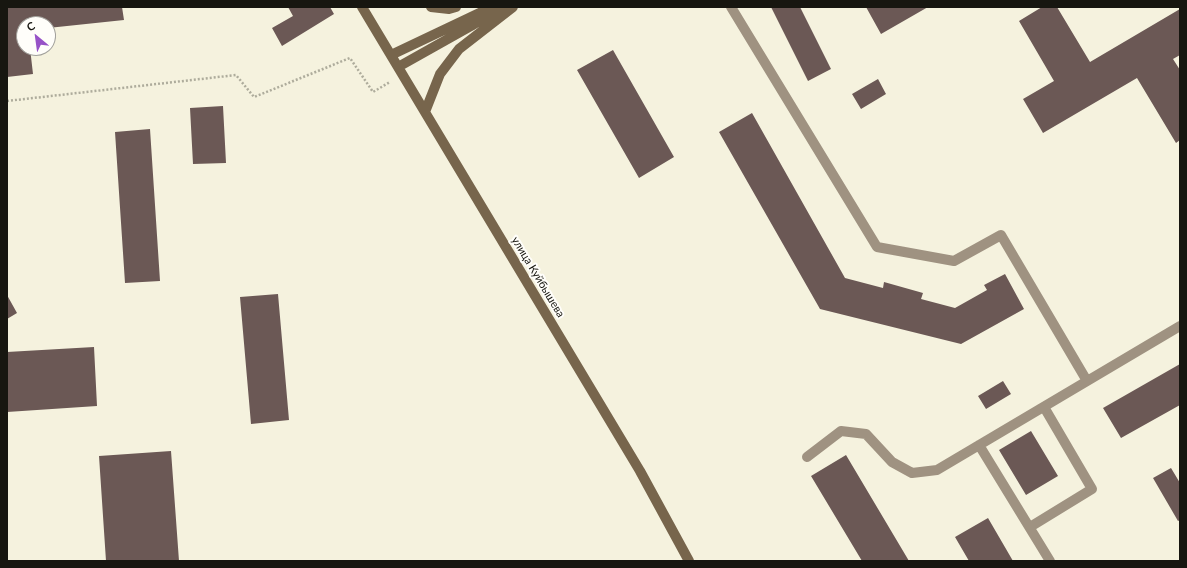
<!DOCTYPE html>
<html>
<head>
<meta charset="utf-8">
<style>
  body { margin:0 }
  #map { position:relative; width:1187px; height:568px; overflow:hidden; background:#f5f2de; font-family:Lato,sans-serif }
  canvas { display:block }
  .frame { position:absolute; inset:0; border:8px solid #171610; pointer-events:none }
  .north { position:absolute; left:16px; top:16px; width:40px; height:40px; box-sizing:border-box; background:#fffefa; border:1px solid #a2a19c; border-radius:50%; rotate:331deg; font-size:11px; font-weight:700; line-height:16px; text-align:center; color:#171610 }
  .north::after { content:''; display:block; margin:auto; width:14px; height:18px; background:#9752c7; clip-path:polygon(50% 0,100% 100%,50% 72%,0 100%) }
</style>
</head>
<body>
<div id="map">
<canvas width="1187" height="568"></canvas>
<div class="frame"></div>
<div class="north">С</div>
</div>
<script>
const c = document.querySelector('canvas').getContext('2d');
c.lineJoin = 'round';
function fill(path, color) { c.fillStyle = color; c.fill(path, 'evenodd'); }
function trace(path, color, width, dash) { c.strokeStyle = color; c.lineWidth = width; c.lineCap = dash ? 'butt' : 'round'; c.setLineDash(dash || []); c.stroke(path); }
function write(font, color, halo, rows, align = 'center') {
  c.font = font + ' Lato,sans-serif'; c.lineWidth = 4; c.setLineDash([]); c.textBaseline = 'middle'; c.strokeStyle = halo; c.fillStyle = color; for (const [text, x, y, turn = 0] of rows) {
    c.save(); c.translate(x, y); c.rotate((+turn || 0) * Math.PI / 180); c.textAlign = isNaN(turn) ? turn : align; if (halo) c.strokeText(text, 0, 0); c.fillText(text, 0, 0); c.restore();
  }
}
fill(new Path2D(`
  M 7,7 L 122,7 L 124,20 L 48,28 L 48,24 L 24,24 L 24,48 L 30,48 L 33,74 L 7,77 Z
  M 288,7 L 330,7 L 334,14 L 282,46 L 272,28 L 293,16 Z
  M 771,7 L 800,7 L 831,69 L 808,81 Z
  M 866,7 L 928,7 L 881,34 Z
  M 1042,7 L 1057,7 L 1090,62 L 1180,9 L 1180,55 L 1173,59 L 1180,70 L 1180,140 L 1176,143 L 1137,78 L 1043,133 L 1023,99 L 1054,81 L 1019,21 Z
  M 613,50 L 674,157 L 639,178 L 577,70 Z
  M 878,79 L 886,94 L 861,109 L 852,94 Z
  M 223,106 L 226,163 L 193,164 L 190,108 Z
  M 752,113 L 845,278 L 883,288 L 884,282 L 923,293 L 921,299 L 955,308 L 987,290 L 984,285 L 1005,274 L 1024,309 L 961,344 L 820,309 L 719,132 Z
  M 150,129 L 160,281 L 125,283 L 115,132 Z
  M 278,294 L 289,420 L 251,424 L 240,297 Z
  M 7,295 L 17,313 L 7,319 Z
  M 94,347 L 97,406 L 7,412 L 7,352 Z
  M 1180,364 L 1180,405 L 1121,438 L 1103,408 Z
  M 1003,381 L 1011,394 L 986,409 L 978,396 Z
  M 1031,431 L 1058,476 L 1026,495 L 999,450 Z
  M 171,451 L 179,561 L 106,561 L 99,456 Z
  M 846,455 L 909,561 L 862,561 L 811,476 Z
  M 1171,468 L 1180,483 L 1180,520 L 1178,521 L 1153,478 Z
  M 988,518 L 1013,561 L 969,561 L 955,537 Z`), '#6b5855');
trace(new Path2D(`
  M 7,101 L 236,75 L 254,97 L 350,58 L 373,92 L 390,82`), '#aeac9c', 2.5, [2, 2]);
trace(new Path2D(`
  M 731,7 L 877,247 L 954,261 L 1001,235 L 1087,381
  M 979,445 L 1050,561
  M 807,457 L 841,431 L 866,434 L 892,462 L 912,473 L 937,470 L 1180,326
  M 1030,527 L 1092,489 L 1044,407`), '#9f9281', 10);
trace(new Path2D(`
  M 362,7 L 640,471 L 689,561
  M 431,7 L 449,9 L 456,7
  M 391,55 L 490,8
  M 398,67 L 471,26 L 502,7
  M 425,112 L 440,74 L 459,49 L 513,7`), '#77654c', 10);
write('11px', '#171610', '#fffefa', [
  ["улица Куйбышева",538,277,59]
]);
</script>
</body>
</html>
